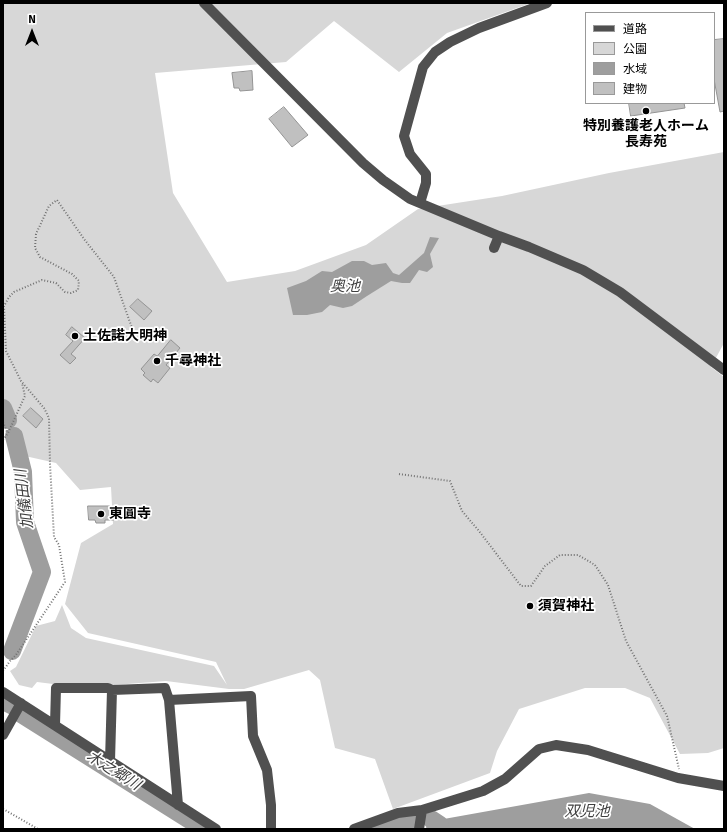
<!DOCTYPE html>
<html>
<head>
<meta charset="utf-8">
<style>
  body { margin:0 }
  #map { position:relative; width:727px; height:832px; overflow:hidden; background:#fff; font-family:Signika,"Noto Sans JP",sans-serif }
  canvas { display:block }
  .frame { position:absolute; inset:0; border:4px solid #000; pointer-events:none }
  .legend { position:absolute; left:585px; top:12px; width:130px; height:92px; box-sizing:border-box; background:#fff; border:1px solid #999; margin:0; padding:5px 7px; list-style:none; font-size:12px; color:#000 }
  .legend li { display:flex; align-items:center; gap:8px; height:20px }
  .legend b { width:20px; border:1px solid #999 }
  .north { position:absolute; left:12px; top:12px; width:40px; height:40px; -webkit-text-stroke:3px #fff; paint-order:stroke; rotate:0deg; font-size:11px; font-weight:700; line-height:16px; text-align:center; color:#000 }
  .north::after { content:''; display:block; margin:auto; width:14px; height:18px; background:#000; clip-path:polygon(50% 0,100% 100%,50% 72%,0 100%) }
</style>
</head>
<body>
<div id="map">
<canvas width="727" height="832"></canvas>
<div class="frame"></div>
<ul class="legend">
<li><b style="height:5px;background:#505050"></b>道路</li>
<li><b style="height:11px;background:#d7d7d7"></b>公園</li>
<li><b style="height:11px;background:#9e9e9e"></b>水域</li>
<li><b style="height:11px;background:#c0c0c0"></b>建物</li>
</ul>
<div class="north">N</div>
</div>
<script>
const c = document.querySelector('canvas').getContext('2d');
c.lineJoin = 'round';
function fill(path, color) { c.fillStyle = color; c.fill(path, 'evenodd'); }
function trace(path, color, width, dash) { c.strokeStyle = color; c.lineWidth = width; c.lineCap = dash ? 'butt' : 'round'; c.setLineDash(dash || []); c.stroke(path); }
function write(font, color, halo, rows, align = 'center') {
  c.font = font + ' Signika,"Noto Sans JP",sans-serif'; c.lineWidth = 3.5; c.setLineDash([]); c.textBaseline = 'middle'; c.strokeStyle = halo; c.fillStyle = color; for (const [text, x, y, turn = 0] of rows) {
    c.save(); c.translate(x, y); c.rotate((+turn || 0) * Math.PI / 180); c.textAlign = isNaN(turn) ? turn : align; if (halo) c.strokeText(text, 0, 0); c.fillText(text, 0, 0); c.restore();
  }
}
fill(new Path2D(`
  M 3,3 L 531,3 L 447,33 L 399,72 L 334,21 L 286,62 L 155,73 L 173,193 L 227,282 L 295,271 L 366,245 L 418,209 L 502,196 L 609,173 L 724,152 L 724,343 L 711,367 L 724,377 L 724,748 L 708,753 L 680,754 L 650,698 L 625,688 L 585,688 L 519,709 L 497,751 L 490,773 L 393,809 L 375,759 L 335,748 L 320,680 L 309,670 L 244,689 L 229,689 L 166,681 L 114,685 L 109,683 L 53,684 L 37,682 L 32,688 L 19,685 L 10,671 L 16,667 L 36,626 L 55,621 L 62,605 L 71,628 L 86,638 L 214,666 L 227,685 L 216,662 L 88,633 L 65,604 L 81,543 L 113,524 L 111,487 L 80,490 L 56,463 L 25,456 L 3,405 Z`), '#d7d7d7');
fill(new Path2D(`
  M 430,237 L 439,238 L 430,254 L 433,267 L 427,272 L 419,270 L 410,283 L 402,283 L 391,281 L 367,296 L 352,306 L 343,308 L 330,305 L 322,312 L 307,315 L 293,315 L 287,288 L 306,281 L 322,271 L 332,272 L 352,261 L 364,261 L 372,265 L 386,263 L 393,273 L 399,275 L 424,253 Z
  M 589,793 L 650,804 L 695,829 L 426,829 L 427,822 Z`), '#9e9e9e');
trace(new Path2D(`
  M 3,408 L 8,420
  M 12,651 L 42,572 L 25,522 L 23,472 L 14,436
  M 3,701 L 13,706
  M 21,714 L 204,829
  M 431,819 L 440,825
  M 371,829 L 379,826 L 411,821`), '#9e9e9e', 18);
const building = new Path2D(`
  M 724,39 L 724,111 L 720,112 L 714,79 L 714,40 Z
  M 252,71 L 253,90 L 240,91 L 239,88 L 234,88 L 232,73 Z
  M 629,103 L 684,103 L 685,108 L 631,116 Z
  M 284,107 L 308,135 L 292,147 L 269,119 Z
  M 138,299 L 152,311 L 144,320 L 130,307 Z
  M 72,327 L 85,338 L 71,354 L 76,358 L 70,364 L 60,355 L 73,341 L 66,335 Z
  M 171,340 L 180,348 L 166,365 L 170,368 L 158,383 L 153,379 L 151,382 L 143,375 L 145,373 L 141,369 L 154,354 L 157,356 Z
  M 31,408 L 43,419 L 36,428 L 23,416 Z
  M 88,506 L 110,506 L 110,509 L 114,509 L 114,520 L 105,520 L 105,523 L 96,523 L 95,520 L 89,520 Z`);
fill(building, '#c0c0c0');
trace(building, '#949494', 1);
trace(new Path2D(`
  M 3,422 L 7,432
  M 3,440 L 8,433 L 25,396 L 22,383
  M 399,474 L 450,481 L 462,511 L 479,531 L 521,586 L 531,586 L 545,566 L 560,555 L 578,555 L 595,565 L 608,585 L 626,641 L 667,716 L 679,769
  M 3,671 L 10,661 L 16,655 L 65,582 L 59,545 L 54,537 L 50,464 L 49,418 L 44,408 L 21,381 L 6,351 L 5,329 L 4,306 L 9,297 L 14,292 L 42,280 L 56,283 L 65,292 L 71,293 L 78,290 L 79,281 L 72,274 L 40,257 L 35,248 L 36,234 L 49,206 L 57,200 L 84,239 L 114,277 L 132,328
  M 3,809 L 38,829`), '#727272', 2, [1, 2]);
trace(new Path2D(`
  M 204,3 L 363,163 L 383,180 L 410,199 L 499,236 L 529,247 L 583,270 L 620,292 L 724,370
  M 420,203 L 426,183 L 426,174 L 410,154 L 404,136 L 423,67 L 435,52 L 450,42 L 479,28 L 547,3
  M 494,248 L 499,236
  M 3,692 L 216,829
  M 169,700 L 178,805
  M 55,725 L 56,688 L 108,688 L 112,690
  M 3,735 L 21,703
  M 110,761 L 112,690 L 165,688 L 169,700 L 251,696 L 253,736 L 267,770 L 271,805 L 271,829
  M 354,829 L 398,813 L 422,810 L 483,791 L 505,779 L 539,749 L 556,745 L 588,750 L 678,778 L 724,786
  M 419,829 L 422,810`), '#505050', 10);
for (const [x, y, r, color] of [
  [646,111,4,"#000"],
  [75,336,4,"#000"],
  [157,361,4,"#000"],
  [101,514,4,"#000"],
  [530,606,4,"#000"]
]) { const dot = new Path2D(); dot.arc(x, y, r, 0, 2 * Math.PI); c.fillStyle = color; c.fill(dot); trace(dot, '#fff', 1.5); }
write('bold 14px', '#000', '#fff', [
  ["特別養護老人ホーム",646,126,"center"],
  ["長寿苑",646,142,"center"],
  ["土佐諾大明神",83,336],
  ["千尋神社",165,361],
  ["東圓寺",109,514],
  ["須賀神社",538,606]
], 'left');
write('italic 15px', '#3f3f3f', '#fff', [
  ["奥池",345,287],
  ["加儀田川",25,499,-97],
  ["木之郷川",113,771,32],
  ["双児池",587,812]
]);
</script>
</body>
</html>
